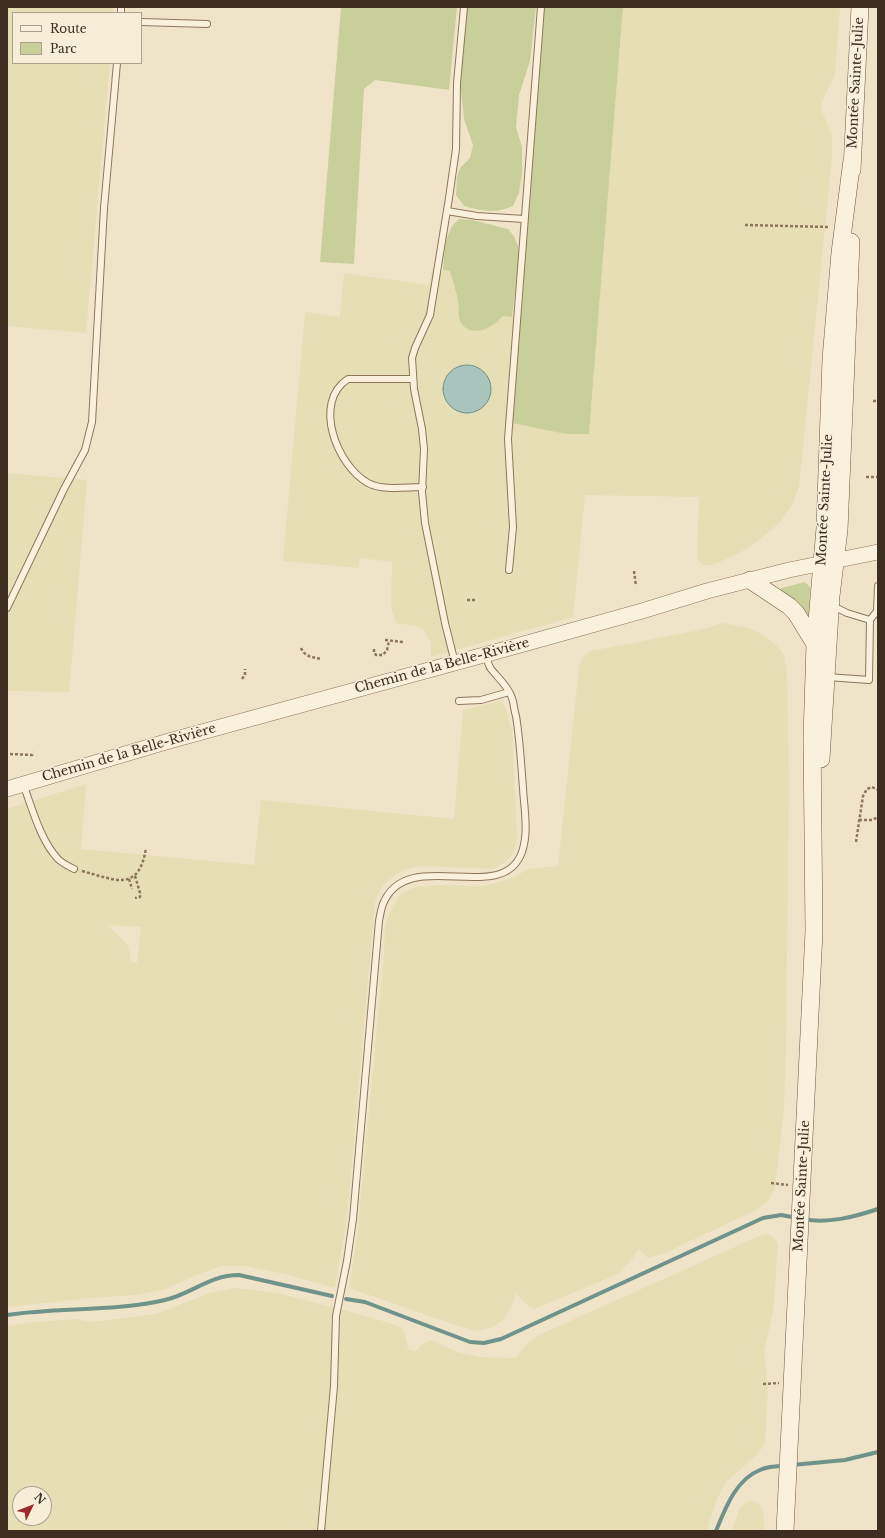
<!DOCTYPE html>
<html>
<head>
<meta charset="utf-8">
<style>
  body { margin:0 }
  #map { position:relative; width:885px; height:1538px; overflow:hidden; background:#f0e4c8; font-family:"Libre Baskerville",serif }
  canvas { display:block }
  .frame { position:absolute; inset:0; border:8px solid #3d2e20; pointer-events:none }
  .legend { position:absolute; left:12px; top:12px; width:130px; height:52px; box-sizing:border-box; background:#f7eed8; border:1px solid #ada18e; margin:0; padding:5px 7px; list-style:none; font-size:12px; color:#3d2e20 }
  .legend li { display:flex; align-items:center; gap:8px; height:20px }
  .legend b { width:20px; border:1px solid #ada18e }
  .north { position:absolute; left:12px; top:1486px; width:40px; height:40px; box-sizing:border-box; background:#f7eed8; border:1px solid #ada18e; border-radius:50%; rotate:47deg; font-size:11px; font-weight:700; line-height:16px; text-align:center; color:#3d2e20 }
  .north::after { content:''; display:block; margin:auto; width:14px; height:18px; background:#9e2a2b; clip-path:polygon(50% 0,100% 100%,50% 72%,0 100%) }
</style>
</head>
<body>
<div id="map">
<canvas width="885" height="1538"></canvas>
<div class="frame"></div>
<ul class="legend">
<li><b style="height:5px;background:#faf1dc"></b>Route</li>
<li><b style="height:11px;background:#c9cf9b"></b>Parc</li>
</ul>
<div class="north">N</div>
</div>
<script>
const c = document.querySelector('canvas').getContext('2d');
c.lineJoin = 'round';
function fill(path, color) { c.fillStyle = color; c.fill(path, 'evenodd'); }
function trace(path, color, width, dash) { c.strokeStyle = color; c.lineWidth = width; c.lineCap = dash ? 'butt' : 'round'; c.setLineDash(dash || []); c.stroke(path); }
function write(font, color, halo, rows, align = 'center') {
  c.font = font + ' "Libre Baskerville",serif'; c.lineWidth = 3; c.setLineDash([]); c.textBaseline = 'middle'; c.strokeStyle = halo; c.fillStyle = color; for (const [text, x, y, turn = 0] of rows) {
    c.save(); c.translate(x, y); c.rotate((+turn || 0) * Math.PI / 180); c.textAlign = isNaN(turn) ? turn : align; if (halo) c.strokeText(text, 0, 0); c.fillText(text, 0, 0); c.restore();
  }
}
fill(new Path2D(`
  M 7,7 L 114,7 L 114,13 L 13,13 L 13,63 L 110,63 L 86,333 L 7,326 Z
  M 623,7 L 840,7 L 835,74 L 822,102 L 821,109 L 832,135 L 832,157 L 799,487 L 792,505 L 779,523 L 759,540 L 738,554 L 712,565 L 704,565 L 699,561 L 697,556 L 699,497 L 585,495 L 573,617 L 431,657 L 431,643 L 424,630 L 416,626 L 396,623 L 391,606 L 392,562 L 360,558 L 359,568 L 283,561 L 305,312 L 340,317 L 344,273 L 429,285 L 432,269 L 450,271 L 454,282 L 458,304 L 459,318 L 492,326 L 503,316 L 521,318 L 512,423 L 589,434 Z
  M 7,473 L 87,480 L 69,692 L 7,691 Z
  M 723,623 L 750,628 L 765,636 L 778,647 L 784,655 L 787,674 L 789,782 L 786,1046 L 784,1108 L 775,1189 L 767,1202 L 756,1210 L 663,1254 L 648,1258 L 638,1249 L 633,1258 L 618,1274 L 534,1309 L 527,1305 L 516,1293 L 510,1310 L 502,1321 L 493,1327 L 478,1331 L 458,1326 L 349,1288 L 357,1237 L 384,951 L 385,926 L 391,909 L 400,895 L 414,887 L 438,885 L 484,886 L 511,879 L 528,869 L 558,866 L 579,668 L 581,661 L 585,655 L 591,651 L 700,630 Z
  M 501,701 L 506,709 L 512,731 L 517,839 L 514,852 L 504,863 L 493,869 L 420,866 L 406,869 L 395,875 L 382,886 L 375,901 L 347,1218 L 335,1288 L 289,1275 L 245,1266 L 222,1266 L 196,1275 L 166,1289 L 136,1295 L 91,1298 L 7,1307 L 7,809 L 86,784 L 81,849 L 254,865 L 261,800 L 454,819 L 463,710 ZM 107,925 L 141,927 L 137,963 L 131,962 L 128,946 L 118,935 Z
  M 767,1234 L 774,1238 L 778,1244 L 773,1313 L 764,1351 L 768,1387 L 765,1443 L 758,1454 L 726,1482 L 717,1499 L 707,1531 L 7,1531 L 7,1326 L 36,1322 L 75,1319 L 92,1322 L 156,1314 L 210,1293 L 236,1288 L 277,1293 L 355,1313 L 396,1325 L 404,1330 L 408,1349 L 416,1351 L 422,1344 L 431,1340 L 457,1352 L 482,1357 L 516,1358 L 525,1346 L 539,1335 L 757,1237 ZM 20,1494 L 44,1494 L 44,1518 L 20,1518 Z
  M 753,1501 L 759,1504 L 763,1510 L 764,1531 L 732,1531 L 738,1513 L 742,1506 L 747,1502 Z`), '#e6deb5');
fill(new Path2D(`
  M 341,7 L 457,7 L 449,90 L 375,80 L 364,89 L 354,264 L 320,262 Z
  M 467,7 L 536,7 L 530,61 L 519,95 L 516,127 L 522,147 L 522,174 L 519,193 L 513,206 C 495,214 482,211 464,206 L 456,195 L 457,177 L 460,168 L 470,158 L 473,145 L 464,119 L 460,80 Z
  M 543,7 L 623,7 L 589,434 L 566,434 L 512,423 L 521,318 Z
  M 459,219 L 472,220 L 508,229 L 514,236 L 518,246 L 519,256 L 512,317 L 503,316 C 499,319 496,324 491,326 C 480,334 462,333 459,317 C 458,312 459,306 458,301 C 456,291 453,281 450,271 L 443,270 C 445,252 444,231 459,219 Z
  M 805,582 L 810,587 L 809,618 L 781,591 L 781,588 Z`), '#c9cf9b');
const water = new Path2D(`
  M443 389a24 24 0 1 1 48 0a24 24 0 1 1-48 0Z`);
fill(water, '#a9c4bc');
trace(water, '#6f938a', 1);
trace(new Path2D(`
  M 803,1219 C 828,1224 854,1217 878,1209
  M 346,1299 L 365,1302 L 470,1342 L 484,1343 L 501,1339 L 763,1218 L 781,1215 L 797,1218
  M 7,1315 C 59,1307 113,1312 165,1300 C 192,1294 209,1275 239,1275 L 332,1296
  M 792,1465 L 845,1460 L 878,1452
  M 716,1531 C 725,1509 736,1479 760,1470 C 768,1466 777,1466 785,1466`), '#6f938a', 4);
const service = new Path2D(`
  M 121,13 L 121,7
  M 141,22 L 207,24
  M 447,211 L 477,216 L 524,219
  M 413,379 L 348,379 C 312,402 337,466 368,483 C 383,491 406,487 423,487
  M 509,570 L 513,527 L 508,439 L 541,7
  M 7,608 L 64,489 L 85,450 L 92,422 L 104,208 L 117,63
  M 870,620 L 877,611 L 878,586
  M 455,663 L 445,623 L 425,523 L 422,492 L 424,449 L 422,429 L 414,389 L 412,358 L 415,348 L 430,315 L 449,198 L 456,149 L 457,83 L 464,7
  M 827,677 L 869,680 L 870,620 L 847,613 L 833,606
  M 459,701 L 481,700 L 509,692
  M 23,784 C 32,807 40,840 58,859 C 62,863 68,866 74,869
  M 321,1531 L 334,1386 L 336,1316 L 347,1261 L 353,1219 L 379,921 C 380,916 381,909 383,904 C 407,844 502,908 522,852 C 529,832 524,808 523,788 C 521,764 520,740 516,716 C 514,710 514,704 512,698 C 508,686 499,679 491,669 C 488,665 487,659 486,654`);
const tertiary = new Path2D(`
  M 7,789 L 169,741 L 513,647 L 642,611 L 707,591 L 789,570 L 878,552`);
const secondary = new Path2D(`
  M 852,170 L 860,7
  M 750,580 L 789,606 L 796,613 L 815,644
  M 821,759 L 831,596 L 839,530 L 851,242
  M 785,1531 L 814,931 L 812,737 L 815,644 L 825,528 L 831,359 L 840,253 L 852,160`);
trace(service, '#8d765c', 8);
trace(tertiary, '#8d765c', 16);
trace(secondary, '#6f573f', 18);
trace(new Path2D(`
  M 745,225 L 829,227
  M 873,401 L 878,401
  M 866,477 L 878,477
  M 634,571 L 636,586
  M 467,600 L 477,600
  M 385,640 L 403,642
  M 301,648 C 305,657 312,657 321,659
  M 374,649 L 374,653 L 376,655 L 383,655 L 387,650 L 389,641
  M 242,679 L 245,675 L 245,669
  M 10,754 L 32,755 L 33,752
  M 859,820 L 872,820 L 878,817
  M 856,842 L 863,796 L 867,789 L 872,787 L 878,790
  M 82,871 C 115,880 139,893 146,848
  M 135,876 L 140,893 L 140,897 L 135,898
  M 129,879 L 132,889
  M 771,1183 L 788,1185
  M 763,1384 L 779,1383`), '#8d765c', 2.5, [3, 2]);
trace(service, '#faf1dc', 6);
trace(tertiary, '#faf1dc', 15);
trace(secondary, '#faf1dc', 17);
write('13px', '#3d2e20', '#f7eed8', [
  ["Montée Sainte-Julie",856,83,-87],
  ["Montée Sainte-Julie",825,500,-87],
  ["Chemin de la Belle-Rivière",442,666,-15],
  ["Chemin de la Belle-Rivière",129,753,-16],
  ["Montée Sainte-Julie",802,1186,-87]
]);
</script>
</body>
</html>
